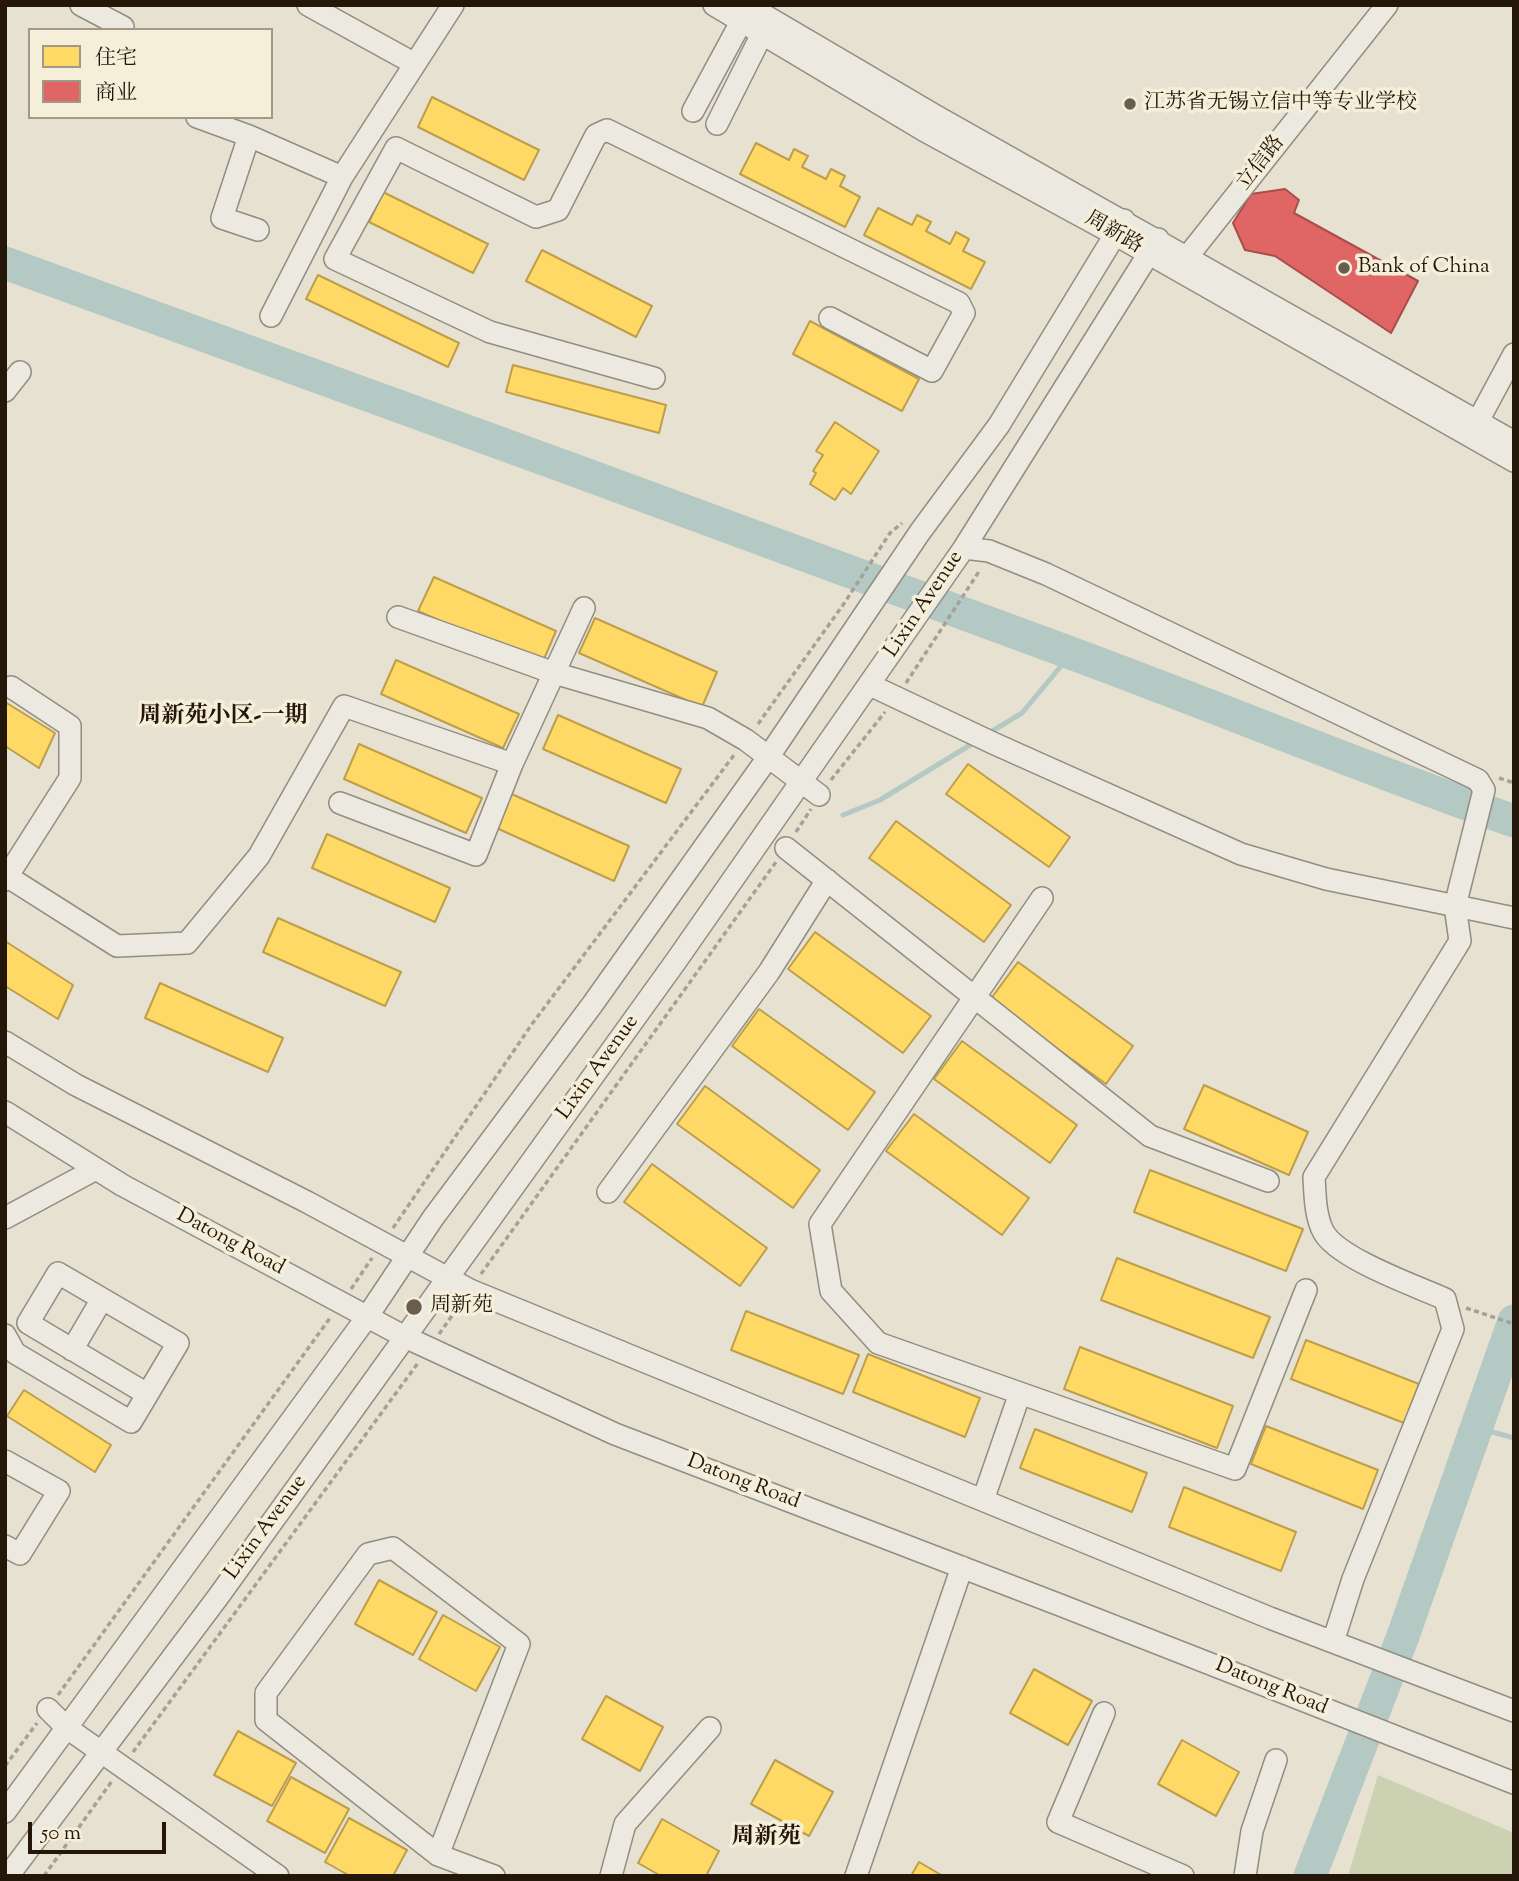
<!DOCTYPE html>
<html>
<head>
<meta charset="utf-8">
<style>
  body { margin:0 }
  #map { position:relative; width:1519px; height:1881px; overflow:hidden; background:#e6e1d0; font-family:"Sorts Mill Goudy","Noto Serif SC",serif }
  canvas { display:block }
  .frame { position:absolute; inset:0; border:7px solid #25160a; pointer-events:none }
  .legend { position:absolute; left:28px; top:28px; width:245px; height:91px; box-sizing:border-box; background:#f5efda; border:2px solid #a29887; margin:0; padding:9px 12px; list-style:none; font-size:21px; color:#25160a }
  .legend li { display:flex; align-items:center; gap:14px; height:35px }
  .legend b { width:35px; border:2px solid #a29887 }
  .scale { position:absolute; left:28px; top:1822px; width:138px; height:32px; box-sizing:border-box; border:4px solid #25160a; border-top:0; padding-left:9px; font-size:21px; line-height:24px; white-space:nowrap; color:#25160a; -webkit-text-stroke:5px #f5efda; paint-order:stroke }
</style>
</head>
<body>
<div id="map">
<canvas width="1519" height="1881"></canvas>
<div class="frame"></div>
<ul class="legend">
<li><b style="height:19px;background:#ffd966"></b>住宅</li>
<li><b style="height:19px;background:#e06666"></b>商业</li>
</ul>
<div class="scale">50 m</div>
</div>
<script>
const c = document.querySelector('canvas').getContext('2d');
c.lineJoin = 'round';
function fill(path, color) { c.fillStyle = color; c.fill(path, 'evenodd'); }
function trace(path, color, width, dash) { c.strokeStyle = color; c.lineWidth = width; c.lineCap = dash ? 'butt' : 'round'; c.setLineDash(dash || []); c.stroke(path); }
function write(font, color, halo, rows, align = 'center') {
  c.font = font + ' "Sorts Mill Goudy","Noto Serif SC",serif'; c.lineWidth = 7; c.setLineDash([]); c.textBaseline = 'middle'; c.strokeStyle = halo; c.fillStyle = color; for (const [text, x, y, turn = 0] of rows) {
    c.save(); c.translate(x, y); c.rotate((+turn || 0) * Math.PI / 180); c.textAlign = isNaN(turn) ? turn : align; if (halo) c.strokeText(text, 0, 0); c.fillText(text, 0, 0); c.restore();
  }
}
fill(new Path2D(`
  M 1378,1775 L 1514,1833 L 1514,1876 L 1348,1876 Z`), '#ccd2b1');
const homes = new Path2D(`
  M 432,97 L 539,150 L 524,180 L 418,127 Z
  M 756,143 L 789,160 L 794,149 L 808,156 L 802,167 L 826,179 L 831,169 L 845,176 L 840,186 L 860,197 L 845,227 L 740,174 Z
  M 383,192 L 488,244 L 473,273 L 369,222 Z
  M 878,208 L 912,225 L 917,215 L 931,222 L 926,231 L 950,244 L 956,232 L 969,239 L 963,251 L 985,262 L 971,289 L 864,235 Z
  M 542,250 L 652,306 L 636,337 L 526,281 Z
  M 318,275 L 459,343 L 448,367 L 306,299 Z
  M 810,321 L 919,379 L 902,411 L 793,354 Z
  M 513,365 L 666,405 L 659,433 L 506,392 Z
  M 835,422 L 879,451 L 851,494 L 843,488 L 835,500 L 810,484 L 816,473 L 813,471 L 823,455 L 816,451 Z
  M 434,577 L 556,631 L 541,666 L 418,611 Z
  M 595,618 L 717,672 L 702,707 L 579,653 Z
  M 396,660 L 519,714 L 503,748 L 381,694 Z
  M 5,702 L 55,733 L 39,768 L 5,746 Z
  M 558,715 L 681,769 L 666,803 L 543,749 Z
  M 359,744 L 482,798 L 466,833 L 344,779 Z
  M 968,764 L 1070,837 L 1049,867 L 946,794 Z
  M 507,792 L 629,846 L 614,881 L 492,826 Z
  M 896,821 L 1011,905 L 984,942 L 869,858 Z
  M 327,834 L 450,888 L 435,922 L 312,868 Z
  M 278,918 L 401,972 L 385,1006 L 263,952 Z
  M 815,932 L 931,1016 L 903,1053 L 788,969 Z
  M 5,941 L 73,985 L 58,1019 L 5,986 Z
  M 1018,962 L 1133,1046 L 1106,1084 L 990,1000 Z
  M 160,983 L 283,1038 L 268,1072 L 145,1018 Z
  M 759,1009 L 875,1092 L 848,1130 L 732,1046 Z
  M 962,1041 L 1077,1125 L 1050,1163 L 934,1079 Z
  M 1204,1085 L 1308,1132 L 1289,1175 L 1184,1129 Z
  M 705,1086 L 820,1170 L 793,1208 L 677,1124 Z
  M 914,1114 L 1029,1198 L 1002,1235 L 886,1151 Z
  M 652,1164 L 767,1248 L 740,1286 L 624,1202 Z
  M 1150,1170 L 1303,1229 L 1286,1271 L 1134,1212 Z
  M 1117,1258 L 1270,1317 L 1253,1358 L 1101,1300 Z
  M 746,1311 L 859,1355 L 843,1394 L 731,1350 Z
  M 1306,1340 L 1419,1384 L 1404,1423 L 1291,1379 Z
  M 1080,1347 L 1233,1406 L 1217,1448 L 1064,1389 Z
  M 868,1354 L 980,1398 L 965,1437 L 853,1392 Z
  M 24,1390 L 111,1445 L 95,1472 L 7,1416 Z
  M 1266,1426 L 1378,1470 L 1363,1509 L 1251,1464 Z
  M 1035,1429 L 1147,1473 L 1132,1512 L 1020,1468 Z
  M 1184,1487 L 1296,1532 L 1281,1571 L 1169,1527 Z
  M 379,1580 L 437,1612 L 413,1655 L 355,1624 Z
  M 443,1615 L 500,1647 L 476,1691 L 419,1659 Z
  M 1034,1669 L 1092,1701 L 1068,1745 L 1010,1713 Z
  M 606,1696 L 663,1727 L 640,1771 L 582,1739 Z
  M 238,1731 L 296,1763 L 272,1806 L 214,1775 Z
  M 1182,1740 L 1239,1772 L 1216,1816 L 1158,1784 Z
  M 775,1760 L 833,1792 L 809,1836 L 751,1804 Z
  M 291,1777 L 349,1809 L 325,1853 L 267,1821 Z
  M 349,1818 L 407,1850 L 393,1876 L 350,1876 L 325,1862 Z
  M 662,1819 L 719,1851 L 706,1876 L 661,1876 L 638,1863 Z
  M 919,1862 L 943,1876 L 911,1876 Z`);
fill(homes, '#ffd966');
trace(homes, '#be9e4a', 2);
const shops = new Path2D(`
  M 1285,189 L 1299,200 L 1294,213 L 1418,281 L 1391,333 L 1275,256 L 1245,250 L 1233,223 L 1251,194 Z`);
fill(shops, '#e06666');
trace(shops, '#a84e4a', 2);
trace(new Path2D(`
  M 989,733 L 1022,713 L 1071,654
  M 843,815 L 880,800 L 975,742
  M 1478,1428 L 1514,1438`), '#b4c8c4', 5);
trace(new Path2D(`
  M 5,263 C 360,390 714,522 1068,652 C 1217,707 1364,768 1514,821
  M 1310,1876 L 1403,1636 L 1514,1321`), '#b4c8c4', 33);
const minor = new Path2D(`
  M 81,5 L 123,27
  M 308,5 L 415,64
  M 714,5 L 925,131 L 1116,235 L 1514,461
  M 747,5 L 936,116 L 1514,442
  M 693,111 L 741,22
  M 197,117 L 249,136 L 342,177
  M 717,124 L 762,34
  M 249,136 L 222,218 L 258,230
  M 1188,256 L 1387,5
  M 271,316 L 342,177 L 453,5
  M 654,378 L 490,332 L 335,259 L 396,148 L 536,217 L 558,210 L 596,135 L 607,130 L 959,303 L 964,313 L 932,371 L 830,318
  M 5,391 L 20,372
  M 1478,421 L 1514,354
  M 964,548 L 989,551 L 1046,574 L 1478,780 L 1484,790 L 1455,906 L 1460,941 L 1314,1177 C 1315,1194 1315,1215 1323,1231 C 1336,1258 1416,1286 1445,1299 L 1453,1329 L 1353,1579 L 1333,1642
  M 398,617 L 554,673 L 708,718 L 746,740 L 819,795
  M 870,685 L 995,744 L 1241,854 L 1326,879 L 1514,918
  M 340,803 L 476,855 L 512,764
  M 786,848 L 1150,1136 L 1268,1181
  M 5,875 L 117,946 L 187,943 L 259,856 L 344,706 L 512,764 L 584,608
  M 5,880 L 70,778 L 70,726 L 11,687
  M 1042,898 L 820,1224 L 831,1291 L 878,1343 L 1235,1469 L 1306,1290
  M 5,1042 L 76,1085 L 307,1202 L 470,1290 L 1270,1618 L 1514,1711
  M 5,1112 L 122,1185 L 405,1337 L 615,1434 L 1060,1605 L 1514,1783
  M 608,1192 L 769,972 L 827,880
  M 5,1218 L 96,1169
  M 5,1335 L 15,1353 L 131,1422 L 178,1343 L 58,1273 L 28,1323 L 147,1394
  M 72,1350 L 102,1299
  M 5,1461 L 59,1491 L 20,1554 L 5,1546
  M 983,1500 L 1020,1393
  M 48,1709 L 67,1728 L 278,1876
  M 1104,1713 L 1058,1822 L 1183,1876
  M 5,1812 L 367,1317 L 433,1218 L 592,1005 L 769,756 L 920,532 L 999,425 L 1124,220
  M 438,1855 L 519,1644 L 393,1548 L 368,1554 L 266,1693 L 266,1720 L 438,1855 L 494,1876
  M 8,1876 L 218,1597 L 676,961 L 964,548 L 1158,239
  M 611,1876 L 625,1824 L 710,1728
  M 856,1876 L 962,1567
  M 1245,1876 L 1252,1831 L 1276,1760`);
trace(minor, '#928d82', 24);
trace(new Path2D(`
  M 906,683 L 980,570
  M 758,724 L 843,605 L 890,533 L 902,523
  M 1499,778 L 1514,783
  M 831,780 L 885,712
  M 796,832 L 811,809
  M 393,1228 L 532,1024 L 734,755
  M 481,1274 L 776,862
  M 351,1289 L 372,1258
  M 1466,1308 L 1514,1324
  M 439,1334 L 459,1306
  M 58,1695 L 330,1318
  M 133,1752 L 418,1363
  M 5,1766 L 37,1723
  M 44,1876 L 112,1781`), '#a5a19a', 3.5, [5, 3.5]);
trace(minor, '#ebe9e0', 21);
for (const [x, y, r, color] of [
  [1130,104,7,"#695d4f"],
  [1344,268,7,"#695d4f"],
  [414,1307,9,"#695d4f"]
]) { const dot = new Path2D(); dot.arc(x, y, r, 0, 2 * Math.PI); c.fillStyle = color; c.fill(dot); trace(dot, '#f5efda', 2.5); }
write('21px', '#25160a', '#f5efda', [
  ["江苏省无锡立信中等专业学校",1144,104],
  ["Bank of China",1358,268],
  ["周新苑",430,1307]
], 'left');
write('21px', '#25160a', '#f5efda', [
  ["立信路",1262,164,-52],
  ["周新路",1113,234,30],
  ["Lixin Avenue",925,605,-56],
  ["Lixin Avenue",599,1068,-54],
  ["Datong Road",230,1243,28],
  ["Datong Road",743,1483,21],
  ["Lixin Avenue",267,1528,-54],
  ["Datong Road",1271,1688,22]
]);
write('bold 23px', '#25160a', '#f5efda', [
  ["周新苑小区-一期",223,718],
  ["周新苑",766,1839]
]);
</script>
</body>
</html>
